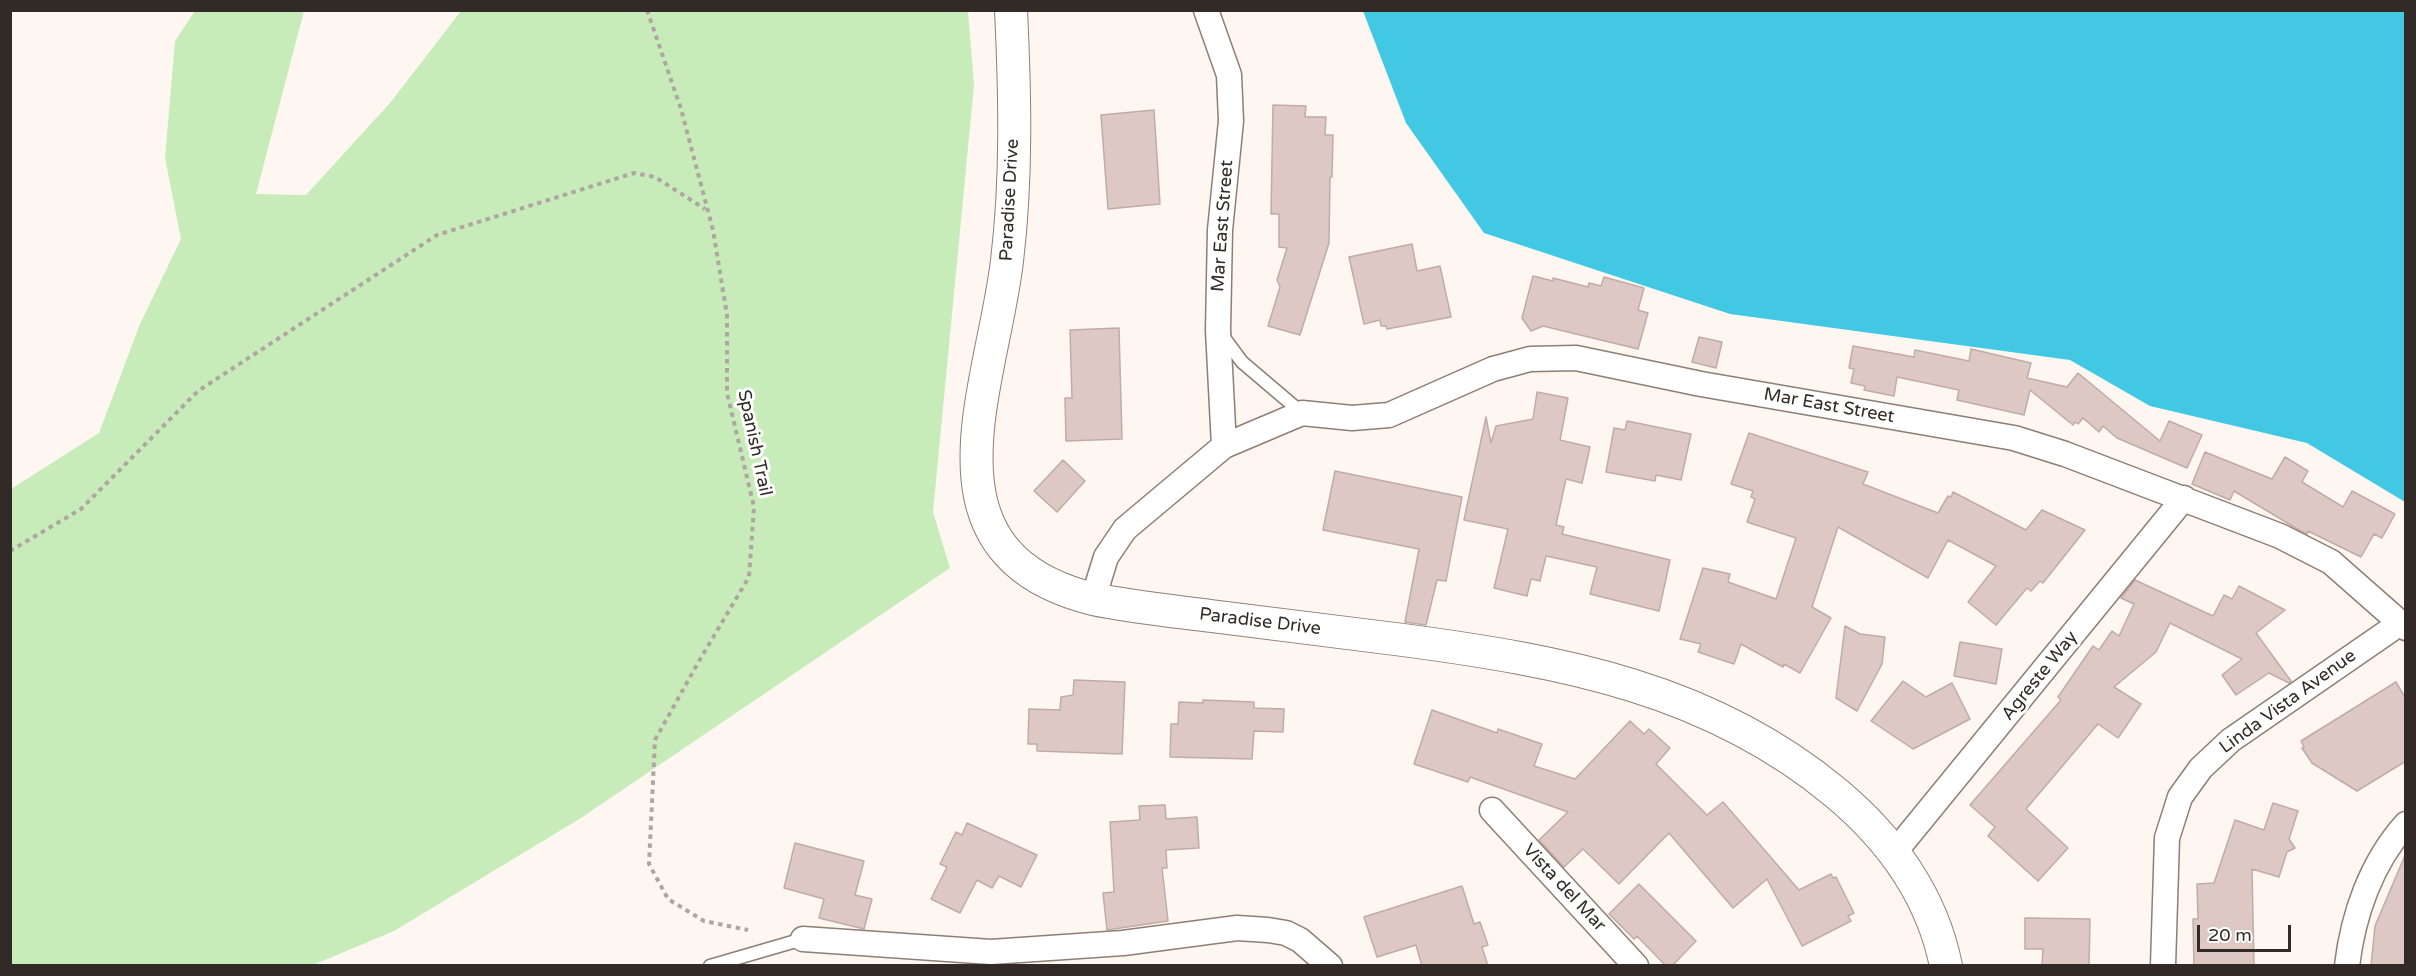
<!DOCTYPE html>
<html>
<head>
<meta charset="utf-8">
<style>
  body { margin:0 }
  #map { position:relative; width:2416px; height:976px; overflow:hidden; background:#fef6f1; font-family:"Varela Round",sans-serif }
  canvas { display:block }
  .frame { position:absolute; inset:0; border:12px solid #312a26; pointer-events:none }
  .scale { position:absolute; left:2197px; top:925px; width:94px; height:27px; box-sizing:border-box; border:3px solid #312a26; border-top:0; padding-left:8px; font-size:18px; line-height:21px; white-space:nowrap; color:#312a26; -webkit-text-stroke:4px #fff; paint-order:stroke }
</style>
</head>
<body>
<div id="map">
<canvas width="2416" height="976"></canvas>
<div class="frame"></div>
<div class="scale">20 m</div>
</div>
<script>
const c = document.querySelector('canvas').getContext('2d');
c.lineJoin = 'round';
function fill(path, color) { c.fillStyle = color; c.fill(path, 'evenodd'); }
function trace(path, color, width, dash) { c.strokeStyle = color; c.lineWidth = width; c.lineCap = dash ? 'butt' : 'round'; c.setLineDash(dash || []); c.stroke(path); }
function write(font, color, halo, rows, align = 'center') {
  c.font = font + ' "Varela Round",sans-serif'; c.lineWidth = 6; c.setLineDash([]); c.textBaseline = 'middle'; c.strokeStyle = halo; c.fillStyle = color; for (const [text, x, y, turn = 0] of rows) {
    c.save(); c.translate(x, y); c.rotate((+turn || 0) * Math.PI / 180); c.textAlign = isNaN(turn) ? turn : align; if (halo) c.strokeText(text, 0, 0); c.fillText(text, 0, 0); c.restore();
  }
}
fill(new Path2D(`
  M 195,11 L 304,11 L 256,194 L 306,195 L 390,103 L 461,11 L 968,11 L 974,85 L 933,512 L 950,568 L 581,818 L 394,931 L 313,965 L 11,965 L 11,489 L 99,433 L 140,324 L 181,239 L 165,158 L 175,41 Z`), '#c7ecb9');
fill(new Path2D(`
  M 1363,11 L 2405,11 L 2405,502 L 2307,443 L 2150,406 L 2070,360 L 1730,314 L 1484,233 L 1406,123 Z`), '#43c8e3');
const building = new Path2D(`
  M 1273,105 L 1306,106 L 1305,117 L 1326,117 L 1325,135 L 1333,135 L 1332,177 L 1330,177 L 1329,243 L 1300,335 L 1268,326 L 1280,287 L 1277,280 L 1287,248 L 1279,247 L 1279,214 L 1271,214 Z
  M 1154,110 L 1160,204 L 1108,209 L 1101,115 Z
  M 1412,244 L 1417,271 L 1440,266 L 1451,317 L 1387,329 L 1386,326 L 1381,326 L 1380,320 L 1364,324 L 1349,257 Z
  M 1533,276 L 1553,281 L 1553,278 L 1588,287 L 1589,283 L 1601,286 L 1604,277 L 1644,288 L 1638,310 L 1648,313 L 1638,349 L 1543,326 L 1531,331 L 1522,318 Z
  M 1119,328 L 1122,439 L 1066,441 L 1065,398 L 1072,398 L 1070,330 Z
  M 1699,337 L 1722,342 L 1716,368 L 1692,362 Z
  M 1853,346 L 1914,357 L 1915,350 L 1969,361 L 1971,349 L 2031,363 L 2027,378 L 2067,387 L 2078,373 L 2160,441 L 2169,421 L 2202,435 L 2187,468 L 2117,438 L 2103,426 L 2099,432 L 2083,418 L 2078,424 L 2075,422 L 2073,425 L 2030,390 L 2024,415 L 1957,400 L 1959,390 L 1897,377 L 1894,396 L 1864,390 L 1865,386 L 1851,383 L 1854,369 L 1849,368 Z
  M 1537,392 L 1568,398 L 1560,440 L 1590,447 L 1582,483 L 1566,479 L 1556,525 L 1564,527 L 1562,534 L 1670,560 L 1659,611 L 1590,594 L 1597,567 L 1546,556 L 1540,581 L 1531,579 L 1527,596 L 1494,588 L 1508,529 L 1464,520 L 1486,417 L 1491,443 L 1496,426 L 1533,419 Z
  M 1627,421 L 1691,434 L 1681,480 L 1656,475 L 1655,481 L 1606,472 L 1614,428 L 1625,430 Z
  M 1749,433 L 1868,472 L 1863,484 L 1938,513 L 1948,496 L 1951,497 L 1953,492 L 2026,530 L 2042,510 L 2085,530 L 2043,583 L 2040,581 L 2031,591 L 2027,588 L 1996,625 L 1968,602 L 1996,566 L 1948,540 L 1928,578 L 1838,527 L 1812,607 L 1831,618 L 1800,673 L 1784,664 L 1783,667 L 1741,644 L 1734,664 L 1698,652 L 1701,644 L 1680,639 L 1703,568 L 1730,574 L 1728,582 L 1776,599 L 1796,538 L 1747,522 L 1755,499 L 1751,497 L 1753,491 L 1731,484 Z
  M 2205,452 L 2272,479 L 2285,457 L 2308,471 L 2302,482 L 2343,507 L 2352,491 L 2395,514 L 2382,538 L 2374,534 L 2361,557 L 2308,531 L 2307,534 L 2299,530 L 2234,491 L 2230,500 L 2192,484 Z
  M 1063,460 L 1085,481 L 1057,512 L 1034,491 Z
  M 1335,471 L 1462,497 L 1446,581 L 1437,580 L 1426,625 L 1405,622 L 1419,549 L 1323,530 Z
  M 2135,580 L 2213,616 L 2224,595 L 2232,599 L 2239,586 L 2285,610 L 2256,633 L 2291,681 L 2289,683 L 2269,673 L 2236,695 L 2222,675 L 2242,659 L 2170,623 L 2156,652 L 2114,687 L 2141,704 L 2118,738 L 2098,724 L 2026,809 L 2068,848 L 2038,881 L 1988,836 L 1995,827 L 1970,805 L 2061,700 L 2058,697 L 2093,646 L 2099,650 L 2112,631 L 2119,636 L 2134,604 L 2121,598 Z
  M 1845,626 L 1860,634 L 1885,637 L 1882,664 L 1857,711 L 1836,698 Z
  M 1960,642 L 2002,649 L 1996,684 L 1954,676 Z
  M 1074,680 L 1125,682 L 1122,754 L 1037,751 L 1037,744 L 1028,744 L 1029,709 L 1060,710 L 1061,697 L 1073,695 Z
  M 1903,681 L 1926,697 L 1952,683 L 1970,719 L 1913,749 L 1871,721 Z
  M 2396,682 L 2406,699 L 2406,761 L 2357,791 L 2312,763 L 2302,748 L 2304,747 L 2301,741 Z
  M 1203,700 L 1254,702 L 1254,708 L 1284,709 L 1283,732 L 1254,731 L 1252,759 L 1170,757 L 1171,724 L 1178,724 L 1179,702 L 1203,703 Z
  M 1432,710 L 1497,733 L 1498,729 L 1542,744 L 1534,766 L 1575,779 L 1630,721 L 1644,734 L 1649,729 L 1670,748 L 1656,764 L 1707,815 L 1723,802 L 1799,890 L 1831,874 L 1833,878 L 1836,877 L 1854,913 L 1848,916 L 1851,921 L 1802,946 L 1767,879 L 1733,908 L 1669,833 L 1619,884 L 1583,849 L 1564,867 L 1539,840 L 1568,812 L 1470,777 L 1468,782 L 1414,764 Z
  M 2273,803 L 2298,811 L 2289,839 L 2295,848 L 2287,852 L 2279,877 L 2252,869 L 2254,966 L 2194,966 L 2193,919 L 2198,919 L 2197,884 L 2214,883 L 2235,820 L 2264,830 Z
  M 1165,805 L 1166,819 L 1197,817 L 1199,848 L 1166,850 L 1167,868 L 1162,868 L 1168,921 L 1107,930 L 1103,893 L 1114,892 L 1110,822 L 1140,820 L 1139,806 Z
  M 967,823 L 1037,855 L 1021,887 L 999,876 L 992,888 L 977,880 L 960,913 L 931,899 L 947,867 L 940,864 L 956,832 L 962,835 Z
  M 795,843 L 864,861 L 855,895 L 872,899 L 864,929 L 819,918 L 824,899 L 784,888 Z
  M 2406,853 L 2406,966 L 2371,966 L 2375,926 Z
  M 1639,884 L 1696,941 L 1672,966 L 1666,966 L 1637,936 L 1634,939 L 1609,914 Z
  M 1462,886 L 1474,924 L 1480,922 L 1488,945 L 1482,947 L 1488,966 L 1422,966 L 1416,945 L 1377,957 L 1364,917 Z
  M 2025,918 L 2090,919 L 2089,966 L 2042,966 L 2043,949 L 2025,949 Z`);
fill(building, '#dec8c3');
trace(building, '#c1aba7', 1.5);
const service = new Path2D(`
  M 1222,335 L 1242,362 L 1302,413
  M 710,966 L 803,939`);
const minor = new Path2D(`
  M 1206,10 L 1229,75 L 1231,121 L 1220,230 L 1218,330 L 1224,446
  M 1093,599 L 1106,557 L 1125,529 L 1224,446 L 1302,413 L 1352,418 L 1389,415 L 1493,369 L 1530,359 L 1576,358 L 1701,384 L 2014,438 L 2065,454 L 2280,536 L 2331,562 L 2406,628
  M 1492,810 L 1636,966
  M 1894,853 L 2184,498
  M 803,939 L 991,952 L 1123,943 L 1237,928 L 1268,930 L 1286,933 L 1300,940 L 1330,966
  M 2163,966 L 2167,838 L 2180,797 L 2201,768 L 2231,740 L 2399,624
  M 2347,966 C 2353,915 2371,863 2406,824`);
const tertiary = new Path2D(`
  M 1011,10 C 1015,94 1017,178 1007,261 C 992,388 912,554 1093,599 C 1132,607 1172,611 1211,616 C 1275,624 1339,632 1403,640 C 1561,661 1710,688 1836,793 C 1890,838 1932,896 1946,966`);
trace(service, '#8f7e74', 15);
trace(minor, '#8f7e74', 27);
trace(tertiary, '#8f7e74', 34);
trace(new Path2D(`
  M 647,10 L 681,109 L 713,230 L 727,315 L 727,393 L 754,507 L 749,577 L 699,661 L 655,740 L 649,864 L 668,899 L 704,921 L 748,930
  M 10,551 L 81,509 L 198,391 L 437,235 L 634,173 L 655,177 L 705,209`), '#aea6a1', 4, [4.5, 4.5]);
trace(service, '#fff', 12);
trace(minor, '#fff', 24);
trace(tertiary, '#fff', 32);
write('18px', '#312a26', '#fff', [
  ["Paradise Drive",1010,200,-87],
  ["Mar East Street",1223,226,-86],
  ["Mar East Street",1829,406,10],
  ["Spanish Trail",754,443,78],
  ["Paradise Drive",1260,622,7],
  ["Agreste Way",2040,676,-51],
  ["Linda Vista Avenue",2288,702,-36],
  ["Vista del Mar",1564,888,47]
]);
</script>
</body>
</html>
